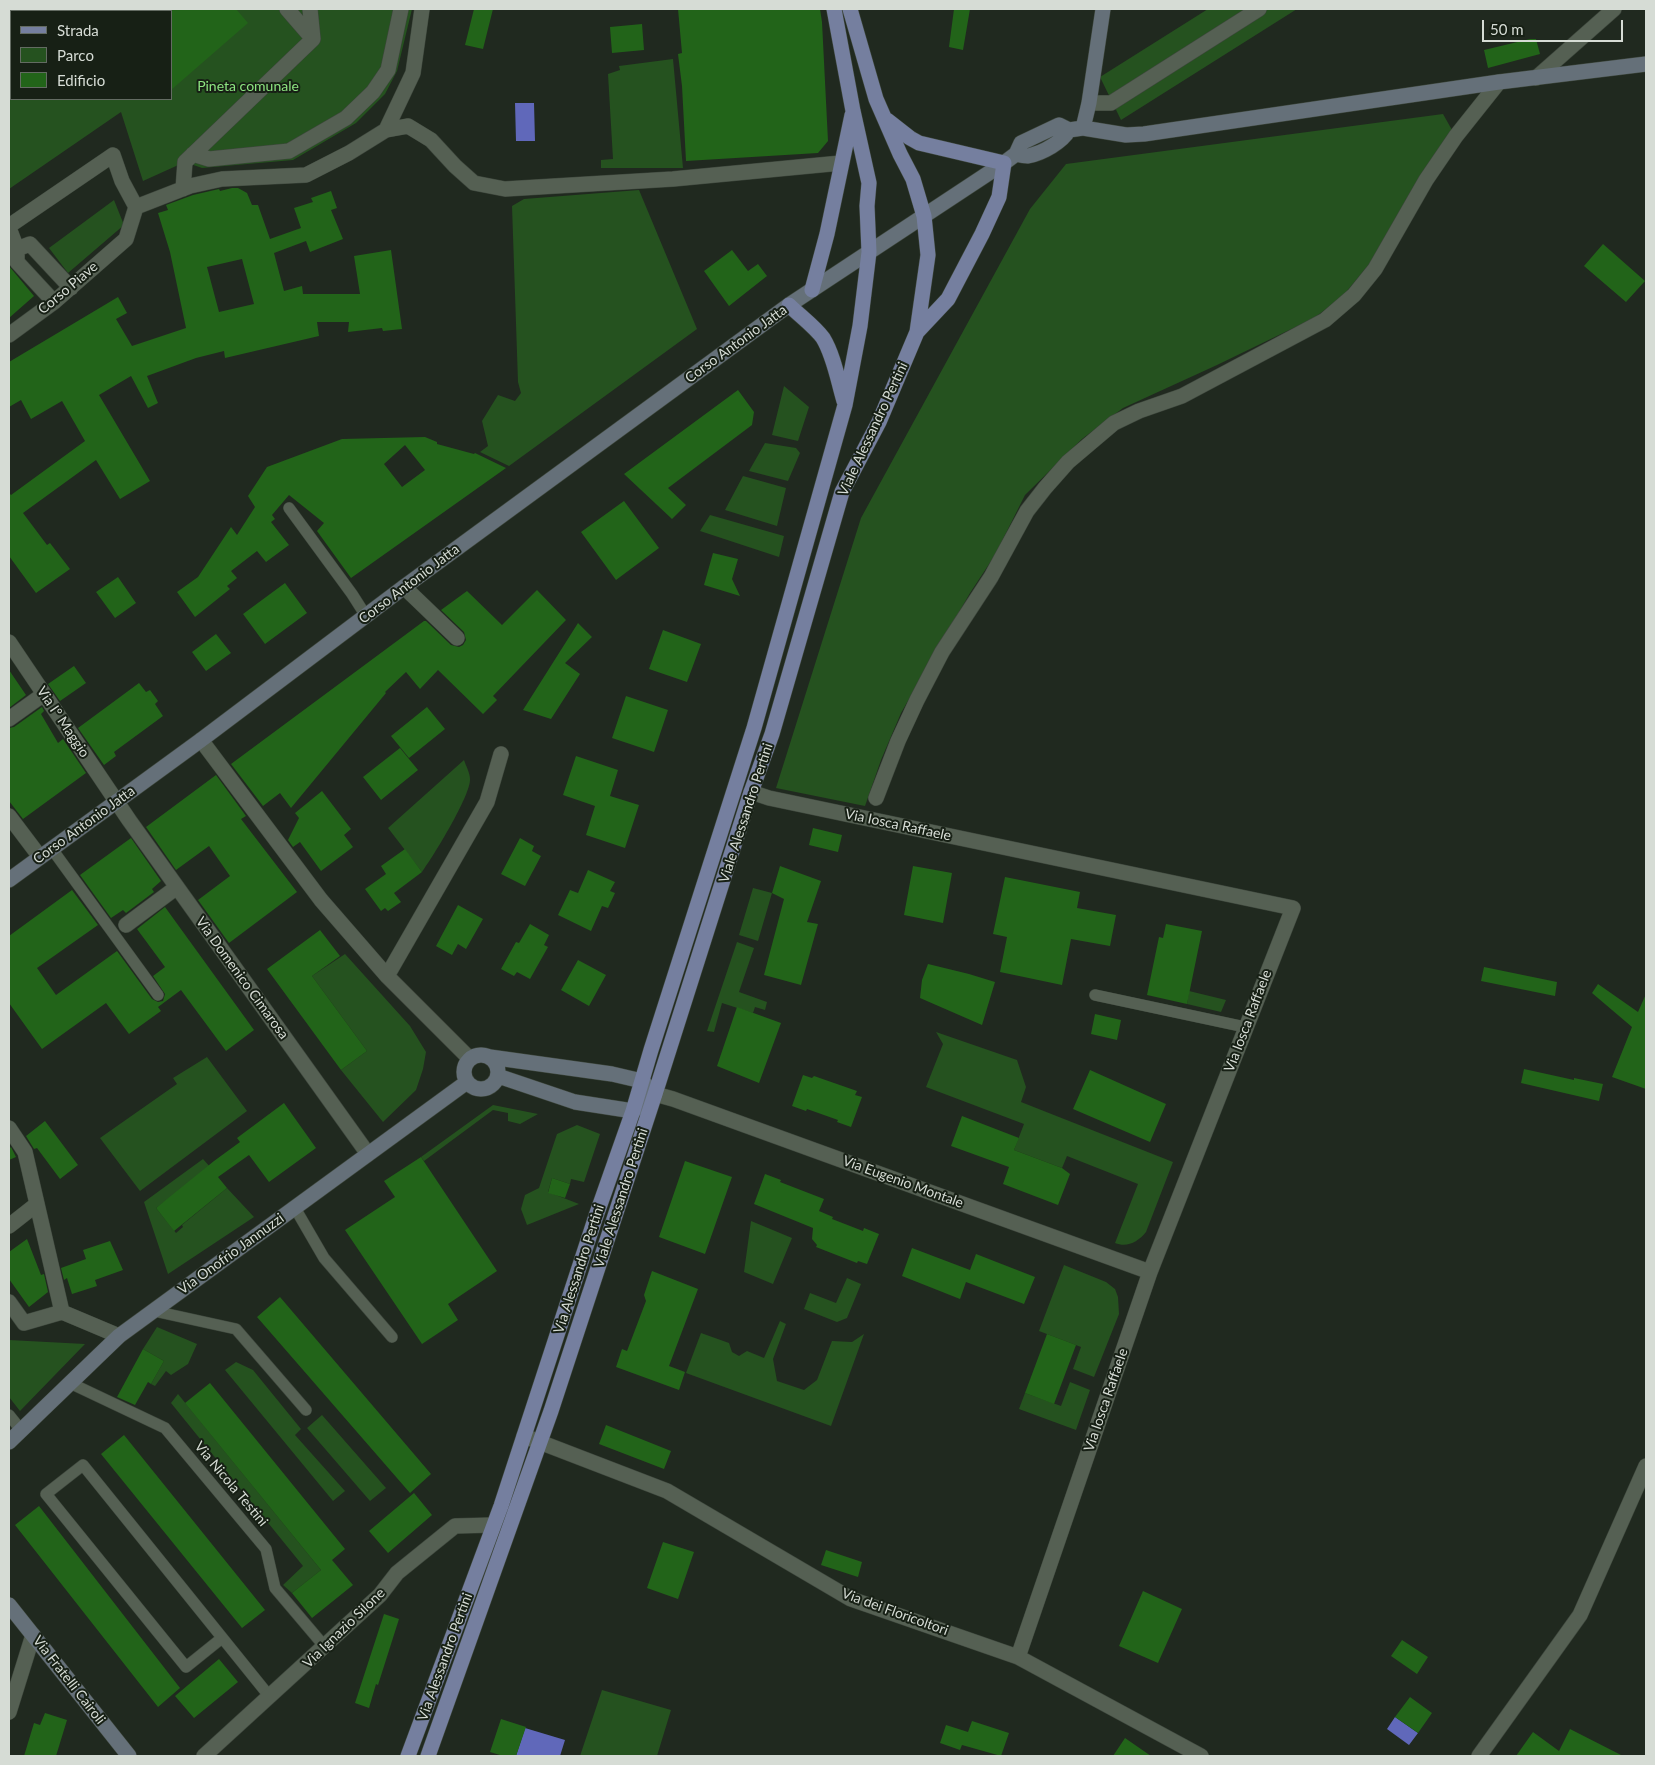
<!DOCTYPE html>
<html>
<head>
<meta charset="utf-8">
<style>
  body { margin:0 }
  #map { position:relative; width:1655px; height:1765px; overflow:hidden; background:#20291f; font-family:Lato,sans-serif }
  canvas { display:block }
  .frame { position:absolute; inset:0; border:10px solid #d6dcd5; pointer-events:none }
  .legend { position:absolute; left:10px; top:10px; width:162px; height:90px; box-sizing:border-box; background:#172015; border:1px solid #636b62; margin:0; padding:6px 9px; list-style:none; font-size:15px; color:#d6dcd5 }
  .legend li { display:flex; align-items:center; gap:10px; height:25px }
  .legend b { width:25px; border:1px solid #636b62 }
  .scale { position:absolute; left:1482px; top:20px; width:141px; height:22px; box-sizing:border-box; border:2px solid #d6dcd5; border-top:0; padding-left:6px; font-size:15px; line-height:18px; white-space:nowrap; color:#d6dcd5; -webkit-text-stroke:4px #172015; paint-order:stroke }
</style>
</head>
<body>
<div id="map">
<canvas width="1655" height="1765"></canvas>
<div class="frame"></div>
<ul class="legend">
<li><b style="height:6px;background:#757f9f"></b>Strada</li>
<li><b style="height:14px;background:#25521f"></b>Parco</li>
<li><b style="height:14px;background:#226419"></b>Edificio</li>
</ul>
<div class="scale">50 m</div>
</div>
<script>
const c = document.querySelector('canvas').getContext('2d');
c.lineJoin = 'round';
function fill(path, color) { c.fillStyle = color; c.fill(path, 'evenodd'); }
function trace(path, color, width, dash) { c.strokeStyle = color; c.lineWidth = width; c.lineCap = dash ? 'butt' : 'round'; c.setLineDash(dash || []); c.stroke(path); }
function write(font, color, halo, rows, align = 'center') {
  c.font = font + ' Lato,sans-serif'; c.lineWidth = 4; c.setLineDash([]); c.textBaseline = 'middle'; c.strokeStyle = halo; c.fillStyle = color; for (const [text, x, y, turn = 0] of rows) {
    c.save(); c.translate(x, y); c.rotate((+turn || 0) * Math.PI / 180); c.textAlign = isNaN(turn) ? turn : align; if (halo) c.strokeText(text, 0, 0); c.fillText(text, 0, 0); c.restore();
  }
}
fill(new Path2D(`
  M 9,9 L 412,9 L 397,71 L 385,94 L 356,123 L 293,160 L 202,168 L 185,162 L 143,181 L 121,112 L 9,189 ZM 11,11 L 171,11 L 171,99 L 11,99 Z
  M 1208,9 L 1297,9 L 1121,120 L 1100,77 Z
  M 673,59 L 683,168 L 601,168 L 601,160 L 613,159 L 608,74 L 620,70 L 619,66 Z
  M 1443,114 L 1452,130 L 1371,262 L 1342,297 L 1314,318 L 1217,365 L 1123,408 L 1082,439 L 1025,495 L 995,555 L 970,593 L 901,713 L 881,760 L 865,806 L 776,788 L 861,518 L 1030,209 L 1066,164 Z
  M 639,190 L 697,329 L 509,466 L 480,452 L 488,446 L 482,421 L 498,395 L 515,401 L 521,393 L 518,382 L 512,206 L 524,199 Z
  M 114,200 L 124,225 L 68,273 L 49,248 Z
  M 784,386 L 809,407 L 798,441 L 772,435 Z
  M 765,443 L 796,448 L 800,453 L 788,481 L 749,471 Z
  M 743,476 L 786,488 L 777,526 L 725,510 Z
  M 710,515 L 784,536 L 779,557 L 700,531 Z
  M 464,760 C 466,766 470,773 470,779 C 471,795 433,857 422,872 L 388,828 Z
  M 753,888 L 772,893 L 758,941 L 739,935 Z
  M 737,942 L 754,948 L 739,992 L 767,1002 L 765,1010 L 755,1007 L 753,1013 L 722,1003 L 714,1032 L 707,1031 Z
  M 345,954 L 410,1026 L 426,1052 L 423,1069 L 416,1090 L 383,1122 L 341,1070 L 367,1051 L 312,976 Z
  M 1189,991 L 1226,1000 L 1221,1012 L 1187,1004 Z
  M 936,1032 L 1017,1060 L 1026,1087 L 1021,1102 L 1173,1162 L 1146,1232 C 1138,1242 1127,1248 1115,1243 L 1138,1184 L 1067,1156 L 1062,1168 L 1014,1150 L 1024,1124 L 926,1087 L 943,1044 Z
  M 207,1057 L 247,1111 L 140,1191 L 100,1138 L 177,1084 L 173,1078 Z
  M 493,1105 L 538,1114 L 520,1124 L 508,1121 L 508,1113 L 493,1110 L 424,1161 L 421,1157 Z
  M 577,1125 L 600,1134 L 584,1182 L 571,1179 L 570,1184 L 552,1178 L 548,1192 L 579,1204 L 527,1225 L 521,1209 L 525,1195 L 539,1188 L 557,1134 Z
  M 203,1159 L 211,1168 L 156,1208 L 176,1233 L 183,1227 L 182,1225 L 227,1188 L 254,1217 L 168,1274 L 144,1202 Z
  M 751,1221 L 792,1238 L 773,1284 L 744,1272 Z
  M 1064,1265 L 1106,1282 L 1115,1289 L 1118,1297 L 1119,1314 L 1094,1377 L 1073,1369 L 1081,1347 L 1039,1331 Z
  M 847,1278 L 861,1284 L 847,1318 L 837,1322 L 804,1309 L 810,1293 L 836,1303 Z
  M 780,1321 L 786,1324 L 773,1359 L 777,1381 L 804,1390 L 817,1380 L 832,1341 L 852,1342 L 864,1334 L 831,1426 L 686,1373 L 701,1333 L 729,1343 L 732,1352 L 739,1356 L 747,1351 L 764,1358 Z
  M 157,1327 L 197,1344 L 188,1364 L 171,1375 L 166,1371 L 155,1386 L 151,1384 L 164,1361 L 143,1349 Z
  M 9,1340 L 85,1344 L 20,1411 L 9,1397 Z
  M 236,1362 L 253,1370 L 301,1429 L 295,1435 L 345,1491 L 333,1501 L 225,1370 Z
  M 1070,1382 L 1090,1390 L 1076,1430 L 1019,1409 L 1025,1393 L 1061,1406 Z
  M 178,1394 L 321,1570 L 292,1593 L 283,1585 L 303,1566 L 171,1403 Z
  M 322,1415 L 386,1488 L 370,1501 L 307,1428 Z
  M 602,1690 L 671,1710 L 657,1756 L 580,1756 Z`), '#25521f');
fill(new Path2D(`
  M 515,103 L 534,103 L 535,141 L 516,141 Z
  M 1395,1717 L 1418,1733 L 1409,1745 L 1387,1729 Z
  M 525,1728 L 565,1740 L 560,1756 L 516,1756 Z`), '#6068ba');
fill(new Path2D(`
  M 171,9 L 236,9 L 248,23 L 171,90 Z
  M 474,9 L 493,9 L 483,49 L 465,45 Z
  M 678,9 L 820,9 L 822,22 L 828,141 L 818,153 L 686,161 L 682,86 L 678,54 L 682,53 Z
  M 954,9 L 970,9 L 963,50 L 949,47 Z
  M 642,24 L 644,50 L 612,53 L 610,27 Z
  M 1530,39 L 1536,39 L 1540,54 L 1488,68 L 1484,50 Z
  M 232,188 L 238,188 L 247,193 L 252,205 L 258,205 L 270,239 L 301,228 L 294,208 L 313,202 L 311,198 L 331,191 L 337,208 L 331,210 L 343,239 L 310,252 L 306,241 L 274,253 L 284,291 L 302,286 L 303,294 L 360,294 L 354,256 L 391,250 L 402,329 L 383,331 L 382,328 L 348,332 L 349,322 L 317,322 L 319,336 L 225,358 L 224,351 L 196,358 L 147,376 L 158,403 L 148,408 L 131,376 L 99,395 L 150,481 L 120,499 L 96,460 L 23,513 L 47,545 L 50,543 L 70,569 L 36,593 L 9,556 L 9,493 L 11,495 L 85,441 L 62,401 L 31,419 L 21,400 L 9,407 L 9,362 L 118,297 L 127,313 L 116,319 L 132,346 L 186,328 L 170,252 L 158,213 L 168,210 L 166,205 L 193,195 L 219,189 L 220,191 ZM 242,259 L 254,304 L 219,312 L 207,267 Z
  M 1603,244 L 1645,281 L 1626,302 L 1584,266 Z
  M 732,250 L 748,271 L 758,264 L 767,276 L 729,306 L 704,271 Z
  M 9,266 L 34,296 L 9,318 Z
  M 738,390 L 754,412 L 752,425 L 668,488 L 686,505 L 672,519 L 624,474 Z
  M 425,437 L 437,442 L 437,444 L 474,454 L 475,453 L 506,468 L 351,578 L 317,531 L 324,523 L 289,495 L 272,515 L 275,519 L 271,522 L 289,545 L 266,562 L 257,551 L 231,571 L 237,578 L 227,586 L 230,589 L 195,617 L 177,592 L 198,577 L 231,527 L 237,535 L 255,507 L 248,496 L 267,467 L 342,439 ZM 405,445 L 425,470 L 402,487 L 384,464 Z
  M 624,501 L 659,548 L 616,580 L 581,532 Z
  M 713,553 L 738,559 L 732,579 L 740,596 L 704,585 Z
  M 118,577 L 136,603 L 115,618 L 96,592 Z
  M 285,583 L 307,613 L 265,644 L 243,614 Z
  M 537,590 L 566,620 L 493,696 L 497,700 L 483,714 L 438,670 L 420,689 L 406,672 L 385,692 L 386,693 L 291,808 L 280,793 L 263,806 L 231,764 L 424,621 L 426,621 L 451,645 L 459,647 L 463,645 L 466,640 L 464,632 L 441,610 L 467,591 L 502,625 Z
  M 578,623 L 592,637 L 565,663 L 580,674 L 551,719 L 523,710 Z
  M 663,630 L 701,644 L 687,682 L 649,669 Z
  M 216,634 L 231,653 L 206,671 L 192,652 Z
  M 74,666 L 86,683 L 60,701 L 48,684 Z
  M 9,670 L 26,695 L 9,708 Z
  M 139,683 L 146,692 L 150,690 L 158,701 L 155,704 L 163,716 L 114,752 L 116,756 L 104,765 L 78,728 Z
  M 626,696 L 668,710 L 654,752 L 612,738 Z
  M 42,707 L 44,711 L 41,714 L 58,743 L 63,739 L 86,773 L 23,819 L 9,801 L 9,728 L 14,727 Z
  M 427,707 L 445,729 L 409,758 L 391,736 Z
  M 400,748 L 418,770 L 381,800 L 363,777 Z
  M 576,756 L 618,770 L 610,796 L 639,805 L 625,848 L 586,835 L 595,806 L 563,795 Z
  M 216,775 L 246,816 L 241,819 L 297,892 L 229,943 L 198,900 L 230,876 L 209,846 L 176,870 L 146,827 Z
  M 322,791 L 351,829 L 344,835 L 353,847 L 321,871 L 300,842 L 293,847 L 288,840 L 299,818 L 295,813 Z
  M 813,828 L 842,835 L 838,852 L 809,845 Z
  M 131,838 L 161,881 L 152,889 L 154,892 L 126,913 L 123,910 L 111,918 L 80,875 Z
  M 520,838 L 534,846 L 532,851 L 541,856 L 525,886 L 501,874 Z
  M 405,849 L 422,872 L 394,893 L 401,902 L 388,911 L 385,908 L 381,911 L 365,889 L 386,874 L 381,866 Z
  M 780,866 L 821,881 L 807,922 L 818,924 L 801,985 L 764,975 L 784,899 L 772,893 Z
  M 913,866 L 952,873 L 943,923 L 904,915 Z
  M 588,870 L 615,882 L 610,891 L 615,893 L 608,908 L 602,906 L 591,931 L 558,915 L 570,890 L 578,893 Z
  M 1005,877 L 1080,892 L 1077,908 L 1116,915 L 1110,946 L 1071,939 L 1062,985 L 1000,972 L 1007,937 L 993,934 Z
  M 72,890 L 98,925 L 37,968 L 56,995 L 117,951 L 152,999 L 158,1002 L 163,1001 L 165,994 L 153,976 L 165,967 L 137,929 L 165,907 L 254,1030 L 226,1051 L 181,990 L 158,1007 L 161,1011 L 129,1034 L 106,1003 L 42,1049 L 9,1003 L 9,936 Z
  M 458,905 L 483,919 L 466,949 L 458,944 L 452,955 L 436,946 Z
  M 530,924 L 549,935 L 544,945 L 548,947 L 530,979 L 517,972 L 514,976 L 501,969 L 516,942 L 519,943 Z
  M 1166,924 L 1202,931 L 1187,1004 L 1147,995 L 1159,937 L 1163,938 Z
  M 320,930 L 340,956 L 312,976 L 367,1051 L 341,1070 L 267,969 Z
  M 578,960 L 606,975 L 589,1006 L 561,990 Z
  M 928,964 L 969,974 L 995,982 L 982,1025 L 920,998 L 922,980 Z
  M 1484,967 L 1557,982 L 1555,996 L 1481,981 Z
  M 1598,984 L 1638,1012 L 1646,994 L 1646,1089 L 1612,1077 L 1632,1027 L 1592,993 Z
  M 737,1007 L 781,1023 L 759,1083 L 717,1066 Z
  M 1095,1014 L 1121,1020 L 1117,1040 L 1091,1034 Z
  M 1524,1069 L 1574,1080 L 1574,1078 L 1603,1084 L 1599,1101 L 1521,1083 Z
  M 1090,1070 L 1166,1104 L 1150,1142 L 1073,1109 Z
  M 803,1075 L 812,1078 L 814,1076 L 857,1091 L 855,1095 L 862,1097 L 851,1127 L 837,1122 L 838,1120 L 807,1109 L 806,1111 L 792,1106 Z
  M 284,1103 L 316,1148 L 269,1182 L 249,1155 L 218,1177 L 227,1188 L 174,1231 L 156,1208 L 214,1161 L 240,1142 L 237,1138 Z
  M 962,1116 L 1019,1138 L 1014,1150 L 1062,1168 L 1070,1174 L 1058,1205 L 1003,1184 L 1009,1167 L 951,1146 Z
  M 45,1121 L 78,1165 L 60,1179 L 37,1148 L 34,1149 L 26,1136 Z
  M 11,1147 L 16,1157 L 9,1160 L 9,1149 Z
  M 421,1157 L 497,1271 L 448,1304 L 458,1320 L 422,1344 L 345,1230 L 395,1197 L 384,1181 Z
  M 685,1161 L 732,1177 L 705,1254 L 659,1237 Z
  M 765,1174 L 781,1180 L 780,1182 L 824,1199 L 819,1211 L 833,1217 L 832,1219 L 863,1231 L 864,1228 L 879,1234 L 867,1264 L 858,1261 L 857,1263 L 816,1247 L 817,1245 L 812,1239 L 813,1228 L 754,1204 Z
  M 552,1178 L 570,1184 L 565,1198 L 548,1193 Z
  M 27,1239 L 41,1275 L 44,1274 L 48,1292 L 29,1307 L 9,1279 L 9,1252 Z
  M 110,1241 L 123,1270 L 95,1280 L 97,1286 L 72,1294 L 67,1278 L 64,1280 L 61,1268 L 86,1259 L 83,1250 Z
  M 912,1248 L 970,1270 L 976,1254 L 1035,1277 L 1024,1304 L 966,1282 L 960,1299 L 902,1276 Z
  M 652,1271 L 698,1289 L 669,1366 L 685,1372 L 679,1390 L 616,1367 L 622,1349 L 627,1351 L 646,1301 L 644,1295 Z
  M 280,1297 L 431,1474 L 410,1493 L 257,1317 Z
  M 1047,1334 L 1076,1345 L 1054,1404 L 1025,1393 Z
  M 143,1349 L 164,1361 L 151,1384 L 148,1382 L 135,1405 L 117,1397 Z
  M 210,1383 L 345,1549 L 332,1560 L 353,1585 L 312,1618 L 292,1593 L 321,1570 L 185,1403 Z
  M 606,1425 L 671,1451 L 664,1469 L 599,1444 Z
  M 124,1435 L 265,1610 L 242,1628 L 101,1454 Z
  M 414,1493 L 432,1515 L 388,1553 L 369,1531 Z
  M 39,1506 L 180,1688 L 158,1707 L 15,1525 Z
  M 663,1542 L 694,1552 L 678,1599 L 647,1588 Z
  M 826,1550 L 862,1562 L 858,1577 L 821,1565 Z
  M 1143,1591 L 1182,1609 L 1158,1663 L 1119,1646 Z
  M 384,1614 L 399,1619 L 378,1685 L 376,1684 L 369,1708 L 355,1703 Z
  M 1402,1640 L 1428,1657 L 1417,1674 L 1391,1656 Z
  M 219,1659 L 238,1682 L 194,1718 L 175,1696 Z
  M 1410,1697 L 1432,1713 L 1418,1733 L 1395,1717 Z
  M 45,1713 L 67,1720 L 56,1756 L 24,1756 L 34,1723 L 40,1725 Z
  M 501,1719 L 526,1727 L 516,1756 L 503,1756 L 490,1752 Z
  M 972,1721 L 1009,1733 L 1001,1756 L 962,1745 L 960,1750 L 940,1743 L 946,1725 L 968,1732 Z
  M 1570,1729 L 1623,1756 L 1516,1756 L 1533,1732 L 1559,1751 Z
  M 1125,1738 L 1151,1756 L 1113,1756 Z`), '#226419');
const lane = new Path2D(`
  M 289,508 L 352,594 L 366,616
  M 52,849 L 158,995
  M 1095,995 L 1245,1027
  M 295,1208 L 324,1258 L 392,1337
  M 154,1311 L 236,1329 L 306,1410
  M 70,1383 L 165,1428 L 266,1549 L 275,1588 L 325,1647
  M 9,1415 L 21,1430
  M 222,1638 L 186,1667 L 46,1494 L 83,1465 L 270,1697`);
const street = new Path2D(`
  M 310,9 L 313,39
  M 1536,78 L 1614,9
  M 1089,103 L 1111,103 L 1259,9
  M 386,130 L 413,73 L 422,9
  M 193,154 L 209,159 L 289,151 L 346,118 L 373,92 L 388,70 L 401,9
  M 183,189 L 185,162 L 313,39 L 287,9
  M 136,207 L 190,186 L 222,179 L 306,175 L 349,153 L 386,130 L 408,126 L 431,140 L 455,166 L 474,183 L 505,189 L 673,179 L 841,163
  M 9,226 L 113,155 L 122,181 L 136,207 L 126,239 L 54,302 L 9,335
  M 9,228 L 17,249 L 17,262 L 54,302
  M 17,249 L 30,244 L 71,288
  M 404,587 L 457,638
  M 9,642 L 129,820 L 368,1154
  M 9,719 L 44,694
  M 201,740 L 321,900 L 387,976 L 470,1059
  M 751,792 L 769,798 L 1293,908 L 1150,1272 L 1018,1657
  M 876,798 L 898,741 L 917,700 L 942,652 L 991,577 L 1027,511 L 1045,488 L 1068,462 L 1114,423 L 1139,411 L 1182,396 L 1325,320 L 1354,295 L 1375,269 L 1426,180 L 1456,136 L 1499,82
  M 9,816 L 40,857
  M 126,925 L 177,887
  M 387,976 L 487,802 L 501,754
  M 655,1094 L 673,1099 L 1150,1272
  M 9,1128 L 25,1152 L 62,1312 L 119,1336
  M 9,1226 L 37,1204
  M 9,1302 L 24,1323 L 62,1312
  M 524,1436 L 667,1491 L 851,1599 L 1018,1657 L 1201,1756
  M 9,1712 L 33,1635
  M 204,1756 L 380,1595 L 397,1573 L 455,1526 L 493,1525
  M 1479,1756 L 1580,1615 L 1646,1466`);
const secondary = new Path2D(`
  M 1083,128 L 1089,103 L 1103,9
  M 1069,130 L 1083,128 L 1126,135 L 1144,134 L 1499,82 L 1646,64
  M 1016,154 C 1020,155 1025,156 1028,156 C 1043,153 1062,142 1069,130
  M 9,880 L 201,740 L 404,587 L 789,305 L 1004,163 L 1016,154 L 1021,143 L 1059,125 L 1069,130
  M464 1072a17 17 0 1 1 34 0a17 17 0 1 1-34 0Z
  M 490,1057 L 612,1074 L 642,1081 L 655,1094 L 633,1111 L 575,1102 L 498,1076
  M 9,1442 L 119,1336 L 467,1082
  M 9,1605 L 129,1756`);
const primary = new Path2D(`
  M 887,120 L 910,138 L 919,143 L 1004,163 L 999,197 L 982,234 L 948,299 L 917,332
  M 812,290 L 827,234 L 852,115
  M 789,305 C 800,316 814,326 823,338 C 834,356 838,381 844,401
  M 408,1756 L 501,1506 L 596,1216 L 633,1111 L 651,1050 L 754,728 L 845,405 L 860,326 L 869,252 L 867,206 L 869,183 L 853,111 L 834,9
  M 428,1756 L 551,1411 L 655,1094 L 751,792 L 772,734 L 842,492 L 879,422 L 917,332 L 928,255 L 924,216 L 913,179 L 900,154 L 876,99 L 850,9`);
trace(lane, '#3e473d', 12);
trace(street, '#3e473d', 16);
trace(secondary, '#3e473d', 16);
trace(primary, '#3e473d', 16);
trace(lane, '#556053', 11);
trace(street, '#556053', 15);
trace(secondary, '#657079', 15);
trace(primary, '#757f9f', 15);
write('14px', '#8de481', '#172015', [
  ["Pineta comunale",248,86]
]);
write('14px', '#d6dcd5', '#172015', [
  ["Corso Piave",68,288,-40],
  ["Corso Antonio Jatta",736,344,-36],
  ["Viale Alessandro Pertini",873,429,-65],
  ["Corso Antonio Jatta",409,584,-37],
  ["Via I° Maggio",63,722,56],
  ["Viale Alessandro Pertini",746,813,-72],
  ["Corso Antonio Jatta",84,825,-36],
  ["Via Iosca Raffaele",898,825,12],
  ["Via Domenico Cimarosa",242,978,54],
  ["Via Iosca Raffaele",1248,1021,-69],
  ["Via Eugenio Montale",903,1182,20],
  ["Viale Alessandro Pertini",621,1198,-72],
  ["Via Onofrio Jannuzzi",231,1254,-36],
  ["Via Alessandro Pertini",579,1269,-72],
  ["Via Iosca Raffaele",1106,1400,-71],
  ["Via Nicola Testini",231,1484,50],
  ["Via dei Floricoltori",895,1612,20],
  ["Via Ignazio Silone",344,1628,-44],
  ["Via Alessandro Pertini",445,1657,-70],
  ["Via Fratelli Cairoli",69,1680,52]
]);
</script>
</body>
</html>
